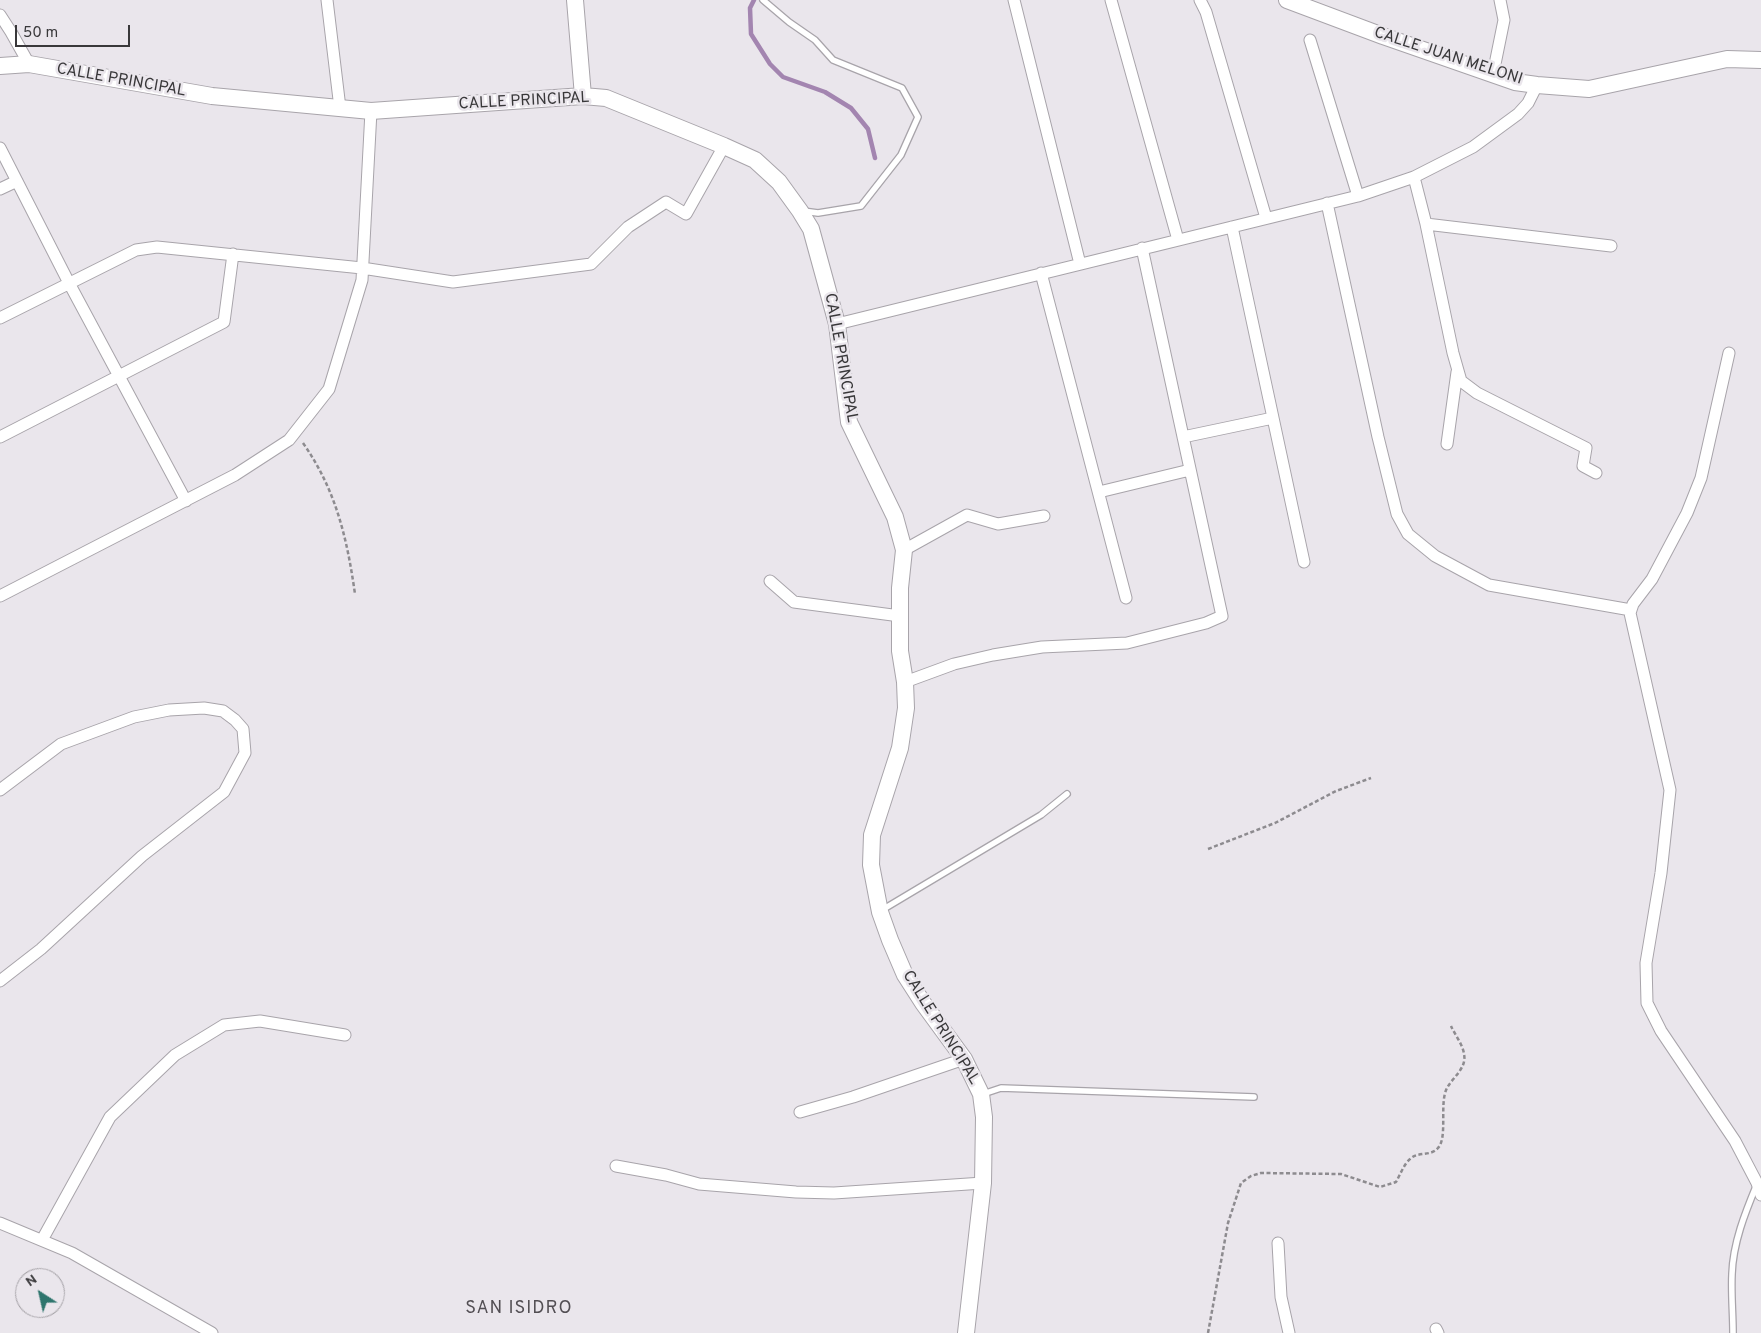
<!DOCTYPE html>
<html>
<head>
<meta charset="utf-8">
<style>
  body { margin:0 }
  #map { position:relative; width:1761px; height:1333px; overflow:hidden; background:#eae6ec; font-family:Overpass,sans-serif }
  canvas { display:block }
  .north { position:absolute; left:15px; top:1268px; width:50px; height:50px; box-sizing:border-box; background:#eae6ec; border:1px solid #a3a0a5; border-radius:50%; rotate:325deg; font-size:14px; font-weight:700; line-height:20px; text-align:center; color:#39383a }
  .north::after { content:''; display:block; margin:auto; width:18px; height:22px; background:#2e756d; clip-path:polygon(50% 0,100% 100%,50% 72%,0 100%) }
  .scale { position:absolute; left:15px; top:25px; width:115px; height:22px; box-sizing:border-box; border:2px solid #39383a; border-top:0; padding-left:6px; font-size:15px; line-height:18px; white-space:nowrap; color:#39383a; -webkit-text-stroke:4px #eae6ec; paint-order:stroke }
</style>
</head>
<body>
<div id="map">
<canvas width="1761" height="1333"></canvas>
<div class="north">N</div>
<div class="scale">50 m</div>
</div>
<script>
const c = document.querySelector('canvas').getContext('2d');
c.lineJoin = 'round';
function trace(path, color, width, dash) { c.strokeStyle = color; c.lineWidth = width; c.lineCap = dash ? 'butt' : 'round'; c.setLineDash(dash || []); c.stroke(path); }
function write(font, color, halo, rows, align = 'center') {
  c.font = font + ' Overpass,sans-serif'; c.lineWidth = 5; c.setLineDash([]); c.textBaseline = 'middle'; c.strokeStyle = halo; c.fillStyle = color; for (const [text, x, y, turn = 0] of rows) {
    c.save(); c.translate(x, y); c.rotate((+turn || 0) * Math.PI / 180); c.textAlign = isNaN(turn) ? turn : align; if (halo) c.strokeText(text, 0, 0); c.fillText(text, 0, 0); c.restore();
  }
}
trace(new Path2D(`
  M 754,0 L 750,8 L 751,34 L 770,64 L 783,77 L 825,92 L 851,108 L 868,129 L 875,158`), '#a385b0', 4.5);
const lane = new Path2D(`
  M 763,0 L 789,22 L 815,40 L 833,60 L 902,88 L 918,117 L 901,155 L 861,206 L 818,213 L 803,211
  M 882,910 L 1041,815 L 1067,794
  M 983,1094 L 1001,1088 L 1254,1097
  M 1733,1333 C 1733,1313 1731,1294 1732,1274 C 1733,1243 1745,1213 1757,1184`);
const street = new Path2D(`
  M 327,0 L 340,108
  M 1014,0 L 1080,264
  M 1111,0 L 1178,240
  M 1200,0 L 1206,12 L 1266,218
  M 0,15 L 11,32 L 29,64
  M 1310,40 L 1358,196
  M 1493,74 L 1504,20 L 1500,0
  M 0,148 L 69,283 L 186,501
  M 1414,177 L 1426,224 L 1453,353 L 1461,381 L 1477,393 L 1586,448 L 1583,466 L 1596,473
  M 0,189 L 17,181
  M 1327,203 L 1378,437 L 1397,514 L 1408,534 L 1435,556 L 1489,585 L 1631,610
  M 1426,224 L 1611,246
  M 1232,227 L 1304,562
  M 1041,273 L 1126,598
  M 0,318 L 136,250 L 157,247 L 362,268 L 453,282 L 591,264 L 628,227 L 666,202 L 686,214 L 724,146
  M 837,324 L 1358,196 L 1414,177 L 1473,147 L 1518,114 L 1528,103 L 1537,85
  M 1729,353 L 1701,478 L 1687,513 L 1652,579 L 1633,604 L 1630,613 L 1670,790 L 1661,873 L 1646,963 L 1647,1003 L 1661,1031 L 1735,1141 L 1757,1183 L 1761,1195
  M 0,437 L 224,322 L 233,254
  M 1183,437 L 1273,418
  M 1447,444 L 1457,372
  M 1099,492 L 1190,470
  M 904,550 L 967,515 L 998,524 L 1044,516
  M 770,581 L 794,602 L 900,616
  M 0,596 L 235,475 L 289,440 L 329,389 L 362,280 L 371,111
  M 905,682 L 954,664 L 993,655 L 1042,647 L 1127,643 L 1206,623 L 1222,616 L 1142,248
  M 0,790 L 61,744 L 134,717 L 169,710 L 204,708 L 223,711 L 235,720 L 243,729 L 245,753 L 224,792 L 142,856 L 41,949 L 0,981
  M 800,1112 L 853,1097 L 964,1059
  M 616,1166 L 666,1175 L 699,1184 L 796,1192 L 834,1193 L 983,1183
  M 0,1223 L 72,1253 L 212,1333
  M 42,1240 L 110,1117 L 175,1055 L 224,1025 L 260,1021 L 345,1035
  M 1278,1243 L 1281,1297 L 1289,1333
  M 1436,1329 L 1438,1333`);
const secondary = new Path2D(`
  M 575,0 L 583,96
  M 1287,0 L 1383,36 L 1515,82 L 1537,85 L 1589,89 L 1727,59 L 1761,60
  M 0,66 L 29,64 L 212,96 L 371,111 L 583,96 L 606,98 L 724,146 L 755,160 L 779,182 L 800,211 L 811,229 L 837,324 L 849,422 L 895,517 L 904,550 L 900,588 L 900,651 L 905,682 L 906,708 L 900,748 L 872,835 L 871,865 L 880,912 L 890,940 L 905,975 L 923,1003 L 964,1059 L 981,1094 L 984,1117 L 983,1183 L 966,1333`);
trace(lane, '#a8a4aa', 8);
trace(street, '#a8a4aa', 13);
trace(secondary, '#a8a4aa', 18);
trace(new Path2D(`
  M 303,443 C 336,490 347,538 355,594
  M 1208,849 L 1275,823 L 1336,791 L 1371,778
  M 1208,1333 L 1228,1223 L 1241,1183 L 1251,1176 L 1261,1173 L 1341,1174 L 1380,1187 L 1396,1182 C 1400,1175 1404,1164 1410,1159 C 1418,1151 1430,1157 1438,1148 C 1448,1137 1439,1103 1447,1088 C 1453,1077 1467,1068 1464,1054 C 1463,1045 1455,1035 1451,1026`), '#8d8b8f', 2.5, [4, 2.5]);
trace(lane, '#fff', 5.5);
trace(street, '#fff', 11);
trace(secondary, '#fff', 16);
write('16px', '#39383a', '#eae6ec', [
  ["CALLE JUAN MELONI",1448,57,18],
  ["CALLE PRINCIPAL",121,81,10],
  ["CALLE PRINCIPAL",524,102,-3],
  ["CALLE PRINCIPAL",840,358,80],
  ["CALLE PRINCIPAL",940,1028,58]
]);
c.letterSpacing = '1px';
write('18px', '#524e53', '#eae6ec', [
  ["SAN ISIDRO",519,1309]
]);
c.letterSpacing = '0px';
</script>
</body>
</html>
